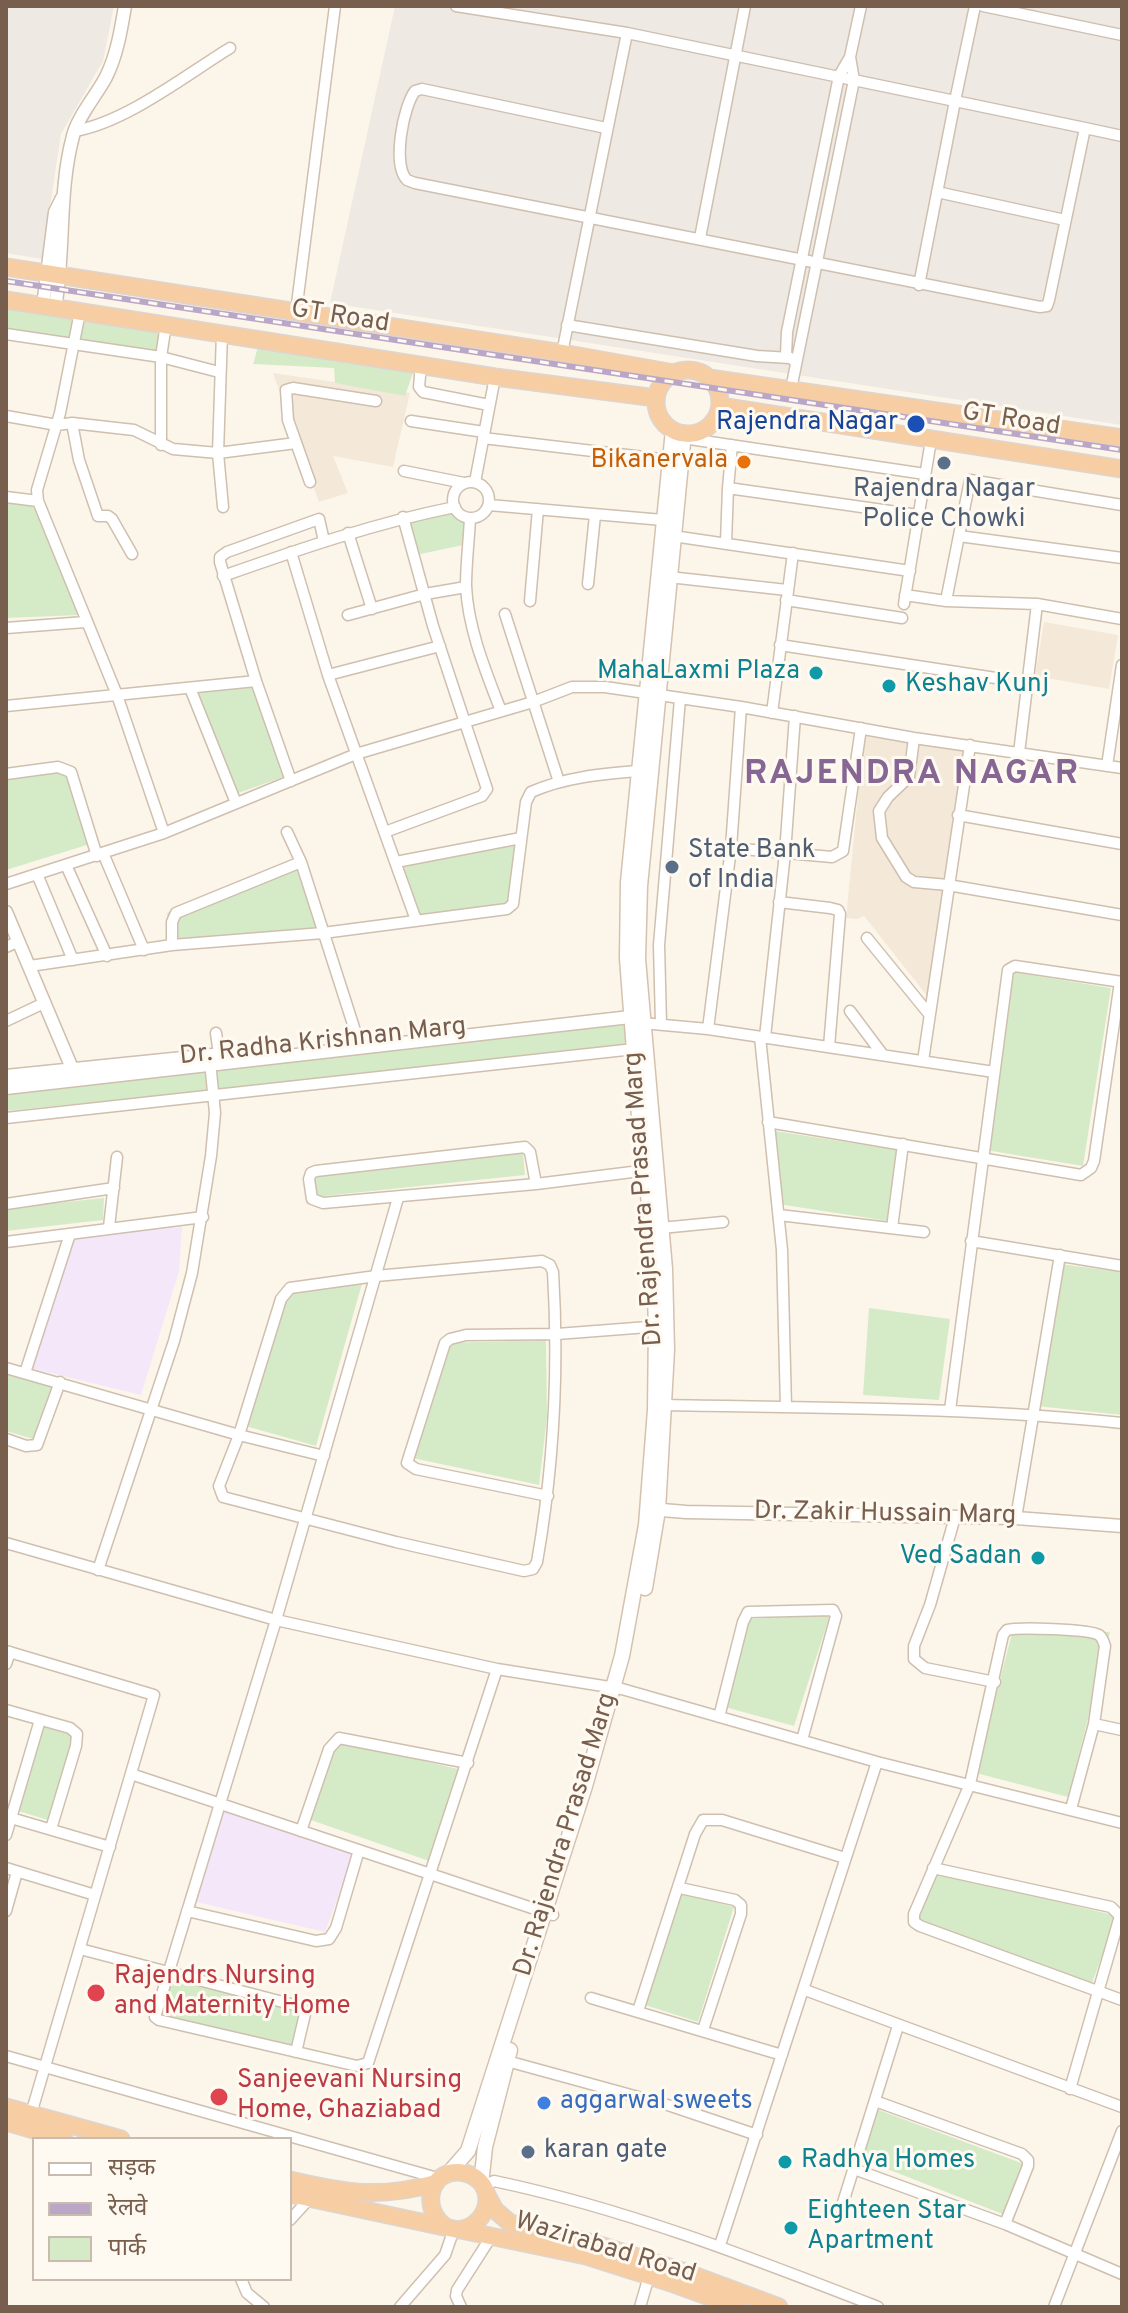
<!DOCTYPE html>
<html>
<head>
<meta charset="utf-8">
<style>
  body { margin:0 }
  #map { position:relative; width:1128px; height:2313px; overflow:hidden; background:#fcf6ea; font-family:Overpass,"Noto Sans Devanagari",sans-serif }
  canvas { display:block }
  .frame { position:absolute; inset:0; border:8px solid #785e4d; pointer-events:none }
  .legend { position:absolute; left:32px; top:2137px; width:260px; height:144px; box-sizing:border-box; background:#fffaf1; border:2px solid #c9bcaf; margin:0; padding:10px 14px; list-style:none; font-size:24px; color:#785e4d }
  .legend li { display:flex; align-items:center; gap:16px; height:40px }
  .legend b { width:40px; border:2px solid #c9bcaf }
</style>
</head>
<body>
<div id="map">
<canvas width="1128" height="2313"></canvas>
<div class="frame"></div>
<ul class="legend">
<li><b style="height:10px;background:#fff"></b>सड़क</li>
<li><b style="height:10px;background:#baa7c8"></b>रेलवे</li>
<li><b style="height:22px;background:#d5ebc8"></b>पार्क</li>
</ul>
</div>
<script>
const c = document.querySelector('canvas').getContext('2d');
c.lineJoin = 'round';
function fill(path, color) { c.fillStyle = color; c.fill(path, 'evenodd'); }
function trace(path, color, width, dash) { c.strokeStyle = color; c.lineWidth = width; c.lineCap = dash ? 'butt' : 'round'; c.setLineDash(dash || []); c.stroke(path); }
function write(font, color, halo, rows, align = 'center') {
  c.font = font + ' Overpass,sans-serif'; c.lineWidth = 6; c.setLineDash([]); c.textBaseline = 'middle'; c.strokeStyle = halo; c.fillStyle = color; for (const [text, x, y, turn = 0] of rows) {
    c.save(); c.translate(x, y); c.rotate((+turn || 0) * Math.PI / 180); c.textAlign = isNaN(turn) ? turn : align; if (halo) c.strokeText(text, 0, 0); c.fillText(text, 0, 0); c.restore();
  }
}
fill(new Path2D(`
  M 273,373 L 410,393 L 393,467 L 333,456 L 348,493 L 319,502 Z
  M 1044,622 L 1118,635 L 1109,689 L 1035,676 Z
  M 864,733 L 964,749 L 928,997 L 864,916 L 857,919 L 846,918 Z`), '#f4e9d9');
fill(new Path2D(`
  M 6,6 L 114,6 L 103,61 L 61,134 L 42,259 L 6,253 Z
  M 395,6 L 1122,6 L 1122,425 L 330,303 Z`), '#eee9e3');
fill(new Path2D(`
  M 182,1227 L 179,1271 L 141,1395 L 26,1367 L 70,1237 Z
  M 221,1810 L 354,1853 L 325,1932 L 192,1901 Z`), '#f3e7f9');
fill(new Path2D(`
  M 6,300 L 163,324 L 161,356 L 6,332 Z
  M 260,340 L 416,364 L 405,396 L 335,383 L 334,368 L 253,364 Z
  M 6,501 L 33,506 L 81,615 L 6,618 Z
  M 451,505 L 471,515 L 468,544 L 416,555 L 404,518 Z
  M 254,686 L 286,776 L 230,796 L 190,692 Z
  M 66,767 L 90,844 L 6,870 L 6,773 Z
  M 517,840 L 509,905 L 416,917 L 397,866 Z
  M 301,862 L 323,933 L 172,945 L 167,913 Z
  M 1013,972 L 1111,988 L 1083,1166 L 985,1150 Z
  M 626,1011 L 628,1048 L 6,1111 L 6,1082 Z
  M 775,1131 L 897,1150 L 888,1221 L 778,1204 Z
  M 523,1153 L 525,1175 L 315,1197 L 313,1175 Z
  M 104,1198 L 103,1220 L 6,1231 L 6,1208 Z
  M 1060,1264 L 1122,1272 L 1122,1415 L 1036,1406 Z
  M 363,1280 L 316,1446 L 242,1425 L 284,1289 Z
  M 869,1308 L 950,1319 L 939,1400 L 863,1395 Z
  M 546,1340 L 547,1417 L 539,1485 L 408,1457 L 445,1343 Z
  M 6,1374 L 55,1388 L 33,1439 L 6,1431 Z
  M 830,1615 L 794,1726 L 725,1707 L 748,1619 Z
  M 1013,1629 L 1110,1632 L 1068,1797 L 976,1773 Z
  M 42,1726 L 74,1736 L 48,1820 L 15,1810 Z
  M 333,1740 L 458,1769 L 429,1861 L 308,1819 Z
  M 932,1871 L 1117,1916 L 1092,1983 L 917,1919 Z
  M 679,1892 L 734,1907 L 698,2022 L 645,2005 Z
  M 166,1978 L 302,2011 L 293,2047 L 153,2014 Z
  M 876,2109 L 1024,2164 L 1005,2215 L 859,2158 Z`), '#d5ebc8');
const minor = new Path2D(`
  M 456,6 L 627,33 L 955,101 L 975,6
  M 983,6 L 1122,35
  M 606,128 L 422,89 L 415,91 C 403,107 392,165 407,180 L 415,183 L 1040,307 L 1047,306 L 1049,300 L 1085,128 L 1122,136
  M 74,131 C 125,123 186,75 230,48
  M 937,192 L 1065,220
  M 700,238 L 745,6
  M 919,285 L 955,101 L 1085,128
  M 80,312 L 60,413 L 37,490 L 38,501 L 117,695 L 164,833
  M 296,312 L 335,6
  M 567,325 L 757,356 L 790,358
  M 222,333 L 218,453 L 223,507
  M 6,334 L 161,357 L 219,372
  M 562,353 L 627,33
  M 796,362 L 786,355 L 787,332 L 839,76 L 850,57 L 861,6
  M 421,365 L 419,387 L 423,392 L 489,405
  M 791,389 L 854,80 L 850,57
  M 6,416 L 57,425 L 72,423 L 134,430 L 173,449 L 218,453 L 296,443
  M 411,421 L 484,432
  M 72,423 L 79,460 L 98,516 L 108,516 L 112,519 L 132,554
  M 483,438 L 669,460
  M 683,438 L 925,474
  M 161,445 L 161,357 L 166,324
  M 732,445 L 728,488 L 918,515
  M 404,471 L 464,483
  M453 500a18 18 0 1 1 36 0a18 18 0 1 1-36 0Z
  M 310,482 L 288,420 L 286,390 L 293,388 L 376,401
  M 475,482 L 495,377
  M 6,497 L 38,501
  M 489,505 L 663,520
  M 470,518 C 469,540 466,564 466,586 C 468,629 486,672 501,711
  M 348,533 L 372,609
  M 673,536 L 910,571
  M 959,536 L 1122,558
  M 726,542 L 728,488
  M 291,552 L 328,675 L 416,920
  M 223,576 C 300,549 375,523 455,507
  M 669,577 L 787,590
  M 588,584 L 595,515
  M 905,595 L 946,601 L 1037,604 L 1122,619
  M 786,600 L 902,618
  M 530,601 L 538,509
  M 946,601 L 970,480 L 1122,505
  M 904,604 L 931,440
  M 505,614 L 559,782
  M 348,615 L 425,594 L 466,587
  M 6,628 L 85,622
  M 780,645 L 1002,679
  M 328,675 L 440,646
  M 190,688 L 236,803
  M 6,706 L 256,681
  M 772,713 L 793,553
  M 914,738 L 909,777 L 888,797 L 879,811 L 882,838 L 906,877 L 914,882 L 948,885 L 1122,915
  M 1019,753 L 1037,604
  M 1107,766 L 1122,665
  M 6,774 L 58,767 L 71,772 L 97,856
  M 291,781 L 256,681 L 220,562 L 220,557 L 227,552 L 319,519 L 324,541
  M 958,815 L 1122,844
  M 287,832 L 301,862 L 358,1040
  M 385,832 L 482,796 L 487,789 L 433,626 L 403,517
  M 731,848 L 832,857 L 843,851 L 861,728
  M 103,853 L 144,950
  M 396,862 L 521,838
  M 66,865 L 107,956
  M 37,874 L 73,960
  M 6,884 L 164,833 L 356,754 L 533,702 L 572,687 L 605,687 L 741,707 L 914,738 L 1122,768
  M 779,902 L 830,908 L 838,910 L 840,914 L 829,1047
  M 867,938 L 929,1014
  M 172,945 L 172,922 L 176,913 L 301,862
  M 6,947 L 19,941
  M 30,966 L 172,945 L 323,933 L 507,909 L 513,904 L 526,802 L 531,792 C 565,777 602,774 638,771
  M 850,1011 L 883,1055
  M 6,1021 L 44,1003
  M 642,1023 L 708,1029 L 994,1072
  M 661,1024 L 659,945 L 680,699
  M 708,1029 L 731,848 L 741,707
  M 216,1033 L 219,1054
  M 760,1037 L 782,1250 L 786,1407
  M 765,1037 L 785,853 L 795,716
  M 923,1061 L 970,745
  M 6,1118 L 634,1049
  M 768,1122 L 1081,1175 L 1091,1168 L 1094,1161 L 1120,982
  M 536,1184 L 530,1152 L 525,1147 L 316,1171 L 311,1173 L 309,1179 L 312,1199 L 323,1203 L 536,1184 L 648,1170
  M 398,1198 L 276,1620 L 155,2017 L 159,2020 L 357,2066 L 368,2063 L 497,1669
  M 6,1204 L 114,1188
  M 779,1215 L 924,1232
  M 109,1227 L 117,1157
  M 661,1228 L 723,1222
  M 892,1228 L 903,1144
  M 971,1241 L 1122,1266
  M 6,1242 L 203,1217
  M 542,1261 L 550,1265 L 553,1272 C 559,1370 554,1465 537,1562 L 533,1569 L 524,1571 L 396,1542 L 223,1497 L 219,1486 L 239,1435 L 281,1299 L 290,1288 L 376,1276 Z
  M 6,1368 L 239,1435 L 324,1456
  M 25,1373 L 70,1234
  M 666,1405 C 818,1408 970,1407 1122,1423
  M 950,1410 L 1008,970 L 1015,966 L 1122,982
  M 6,1439 L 26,1446 L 37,1445 L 60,1382
  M 548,1496 L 416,1469 L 407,1463 L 445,1343 L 450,1339 L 466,1335 L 557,1334 L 661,1326
  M 955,1517 L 930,1605 L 914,1646 L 914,1659 L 925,1668 L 995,1682
  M 1016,1518 L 1060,1255
  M 6,1543 L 276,1620 L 497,1669 L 622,1689 L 877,1762 L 1122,1823
  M 98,1570 L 174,1341 L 192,1273 L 211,1156 L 215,1113 L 210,1061
  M 6,1651 L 154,1695 L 31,2114
  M 6,1664 L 10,1652
  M 6,1710 L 70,1728 L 77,1734 L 76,1746 L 51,1829
  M 719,1717 L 743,1622 L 748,1612 L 833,1610 L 836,1616 L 802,1740
  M 1094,1724 L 1122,1730
  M 131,1774 L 553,1915
  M 1071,1809 L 1094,1724 L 1105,1646 C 1103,1641 1103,1638 1099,1635 C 1089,1629 1018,1627 1007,1630 L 1003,1635 L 970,1784 L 914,1914 L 914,1922 L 920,1926 L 1122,2000
  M 11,1818 L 110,1847
  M 301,1831 L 329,1749 L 339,1738 L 468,1763
  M 6,1835 L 40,1720
  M 6,1868 L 95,1895
  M 933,1868 L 1111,1907 L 1120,1916 L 1070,2089
  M 680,1888 L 735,1900 L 741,1905 L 741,1914 L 703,2030
  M 6,1911 L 17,1872
  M 187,1911 L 316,1941 L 329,1939 L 336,1928 L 359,1850
  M 80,1949 L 302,2007 L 305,2014 L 296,2052
  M 805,1990 L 1122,2107
  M 591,1998 L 782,2055
  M 638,2011 L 695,1834 L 703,1820 L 722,1820 L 845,1858
  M 6,2056 L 441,2179
  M 507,2061 L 671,2106 L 757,2135
  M 875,2101 L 1022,2154 L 1028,2160 L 1028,2166 L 1005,2224
  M 854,2169 L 1005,2224 L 1122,2274
  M 483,2186 L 494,2181 C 627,2209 752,2258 878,2307
  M 841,2209 L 898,2026
  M 290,2220 L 310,2198
  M 720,2245 L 877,1762
  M 241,2279 L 247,2293 L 264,2307
  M 400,2307 L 445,2255 L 454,2229
  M 461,2307 L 456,2296 L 457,2290 L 491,2237
  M 640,2307 L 649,2276
  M 1054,2307 L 1122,2131`);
const tertiary = new Path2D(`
  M 43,306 L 55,212 L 62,198
  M 55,308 C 65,251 58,192 73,136 C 78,116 96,96 106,77 C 117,55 121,30 125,6
  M 6,912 L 74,1073
  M 6,1076 L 281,1048
  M 6,1088 L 639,1016
  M 650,1509 L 686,1512 L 1016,1518 L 1122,1526`);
const secondary = new Path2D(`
  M 645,1588 L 658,1510 L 667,1350 L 665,1269 L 638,959 L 640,886 L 684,433
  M 447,2175 L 468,2151 L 585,1786 L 622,1656 L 646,1525 L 655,1410 L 656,1326 L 653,1239 L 639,1117 L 627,958 L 628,882 L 673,430
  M 481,2184 L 485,2147 L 510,2050`);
const trunk = new Path2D(`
  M 6,267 L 562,353 L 674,373
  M 6,300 L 495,377 L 656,398
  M656 402a32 32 0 1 1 64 0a32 32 0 1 1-64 0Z
  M 709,378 L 1122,438
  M 720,406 L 1122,469
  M 6,2107 L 121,2139
  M 6,2122 L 64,2139
  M 290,2180 C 345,2193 381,2199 436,2183
  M 290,2194 L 458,2230 C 491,2226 499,2182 465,2173 C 431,2165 418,2208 446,2227
  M 487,2195 L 495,2210 L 510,2223 L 597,2244 L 685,2272 L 779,2307
  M 461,2230 L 586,2256 L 674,2284 L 737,2307`);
trace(minor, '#cfbfaf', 13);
trace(tertiary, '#cfbfaf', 15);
trace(secondary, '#d5c1af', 17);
trace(trunk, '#dcd5d1', 19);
trace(minor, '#fff', 10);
trace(tertiary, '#fff', 12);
trace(secondary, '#fff', 14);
trace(trunk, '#f7cda4', 16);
const rail = new Path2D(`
  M 6,281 L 1122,450`);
trace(rail, '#baa7c8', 6);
trace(rail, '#fffaf1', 3, [9]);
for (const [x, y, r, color] of [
  [916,424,10,"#1a4fb4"],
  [744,462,8,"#e8710a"],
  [944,463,8,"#5c6f8a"],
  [816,673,8,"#0f9aa8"],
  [889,686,8,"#0f9aa8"],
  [672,867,8,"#5c6f8a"],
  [1038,1558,8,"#0f9aa8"],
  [96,1993,10,"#e0444e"],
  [219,2097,10,"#e0444e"],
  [544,2103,8,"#3f7fe0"],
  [528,2152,8,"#5c6f8a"],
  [785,2162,8,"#0f9aa8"],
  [791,2228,8,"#0f9aa8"]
]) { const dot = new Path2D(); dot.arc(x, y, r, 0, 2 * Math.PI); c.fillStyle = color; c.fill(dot); trace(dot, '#fffaf1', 3); }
write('26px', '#785e4d', '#fffaf1', [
  ["GT Road",340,318,9],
  ["GT Road",1011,421,9],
  ["Dr. Radha Krishnan Marg",323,1043,-6],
  ["Dr. Rajendra Prasad Marg",645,1199,-94],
  ["Dr. Zakir Hussain Marg",885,1515,1],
  ["Dr. Rajendra Prasad Marg",567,1835,-73],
  ["Wazirabad Road",605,2249,17]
]);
write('26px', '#164399', '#fffaf1', [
  ["Rajendra Nagar",898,424]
], 'right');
write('26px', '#c56008', '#fffaf1', [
  ["Bikanervala",728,462]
], 'right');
write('26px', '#4e5e75', '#fffaf1', [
  ["Rajendra Nagar",944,491,"center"],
  ["Police Chowki",944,521,"center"],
  ["State Bank",688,852],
  ["of India",688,882],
  ["karan gate",544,2152]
], 'left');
write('26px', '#0d838f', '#fffaf1', [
  ["MahaLaxmi Plaza",800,673,"right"],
  ["Keshav Kunj",905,686],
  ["Ved Sadan",1022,1558,"right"],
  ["Radhya Homes",801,2162],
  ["Eighteen Star",807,2213],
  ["Apartment",807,2243]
], 'left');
write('26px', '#be3a42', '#fffaf1', [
  ["Rajendrs Nursing",114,1978],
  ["and Maternity Home",114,2008],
  ["Sanjeevani Nursing",237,2082],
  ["Home, Ghaziabad",237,2112]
], 'left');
write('26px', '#366cbe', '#fffaf1', [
  ["aggarwal sweets",560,2103]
], 'left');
c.letterSpacing = '2px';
write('bold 34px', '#866693', '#fffaf1', [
  ["RAJENDRA NAGAR",912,776]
]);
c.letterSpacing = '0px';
</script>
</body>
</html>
